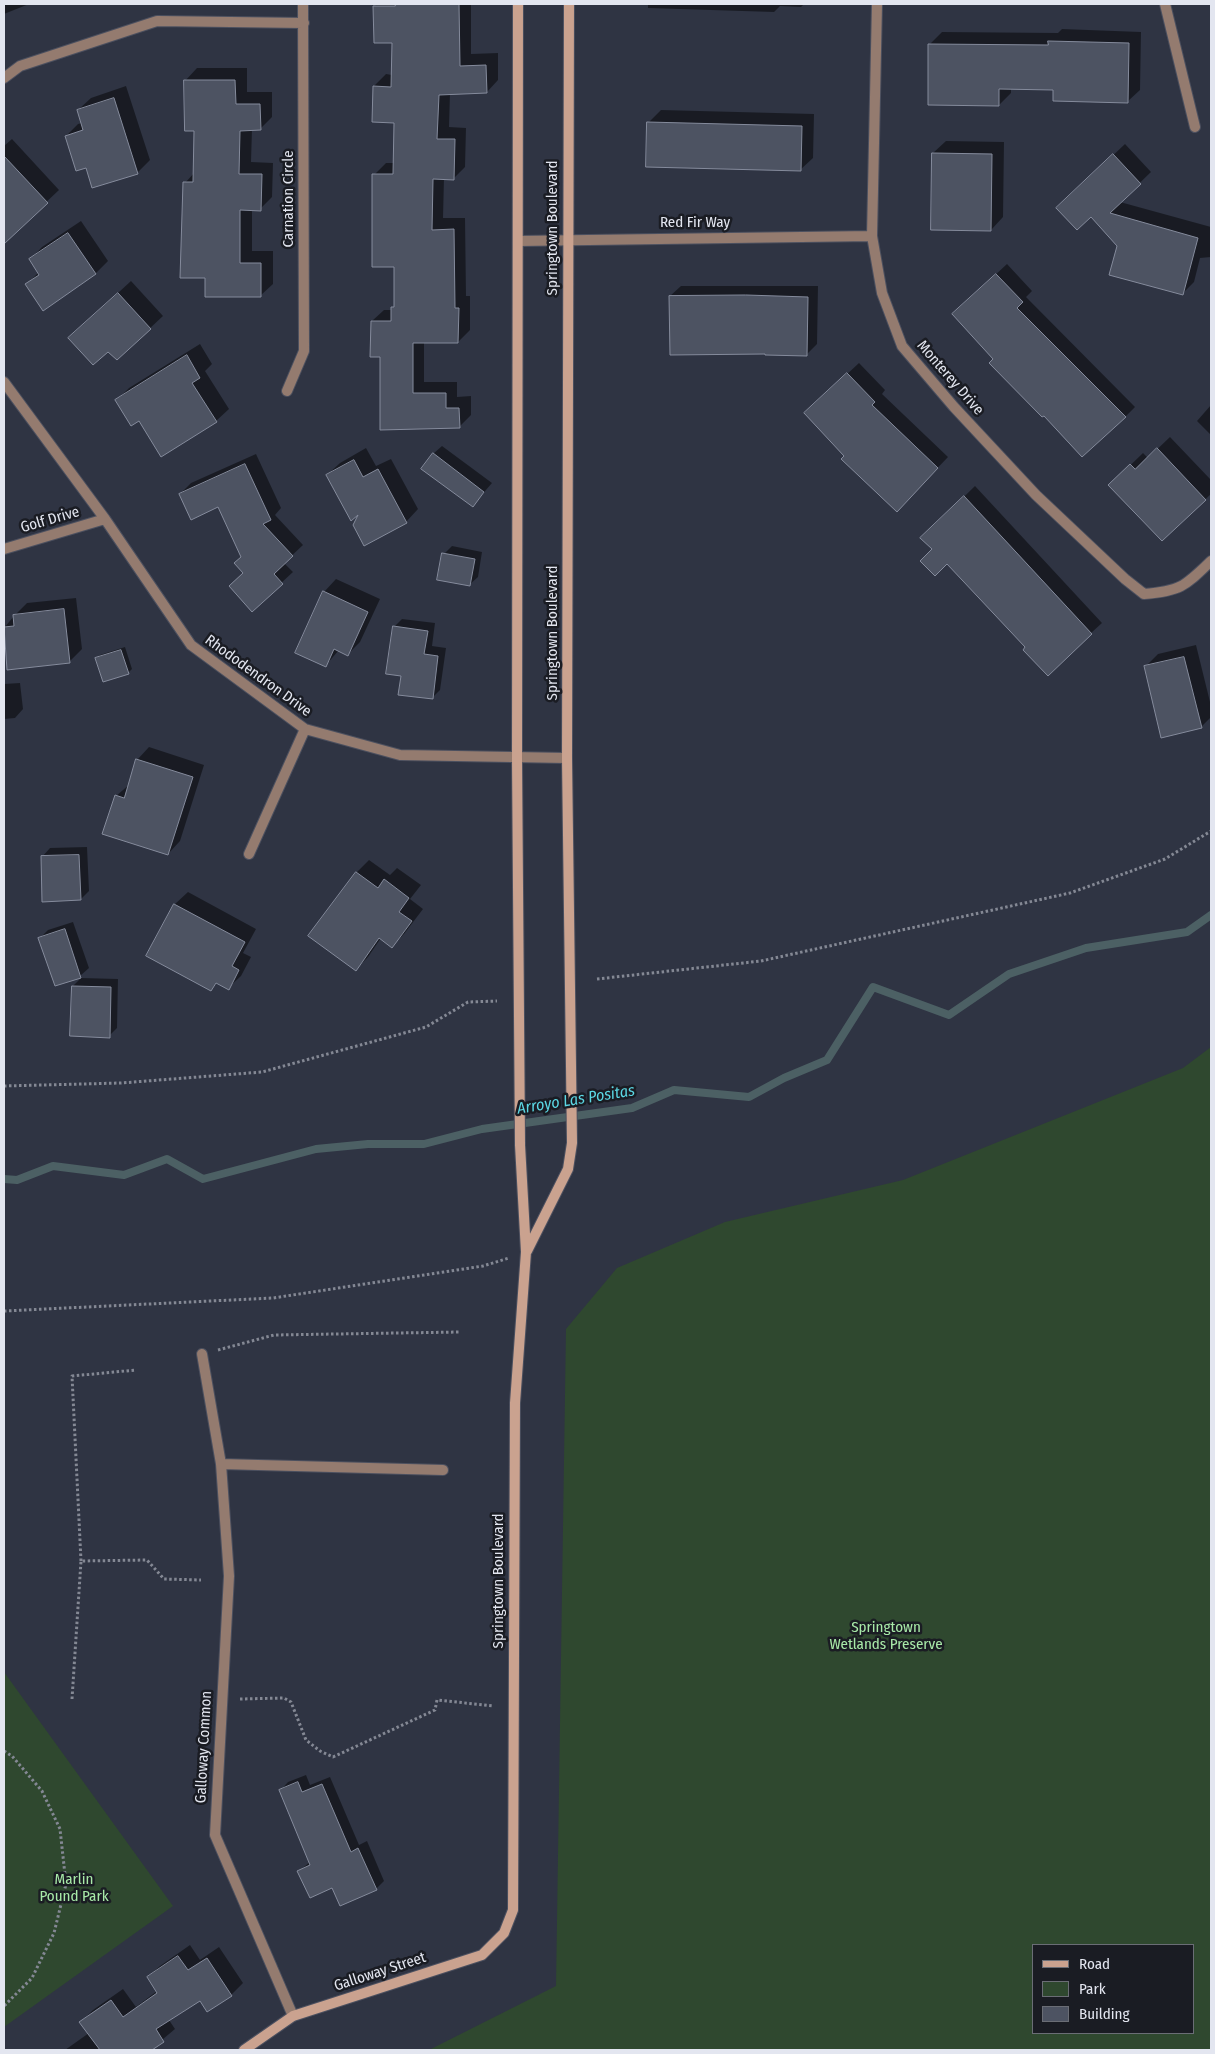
<!DOCTYPE html>
<html>
<head>
<meta charset="utf-8">
<style>
  body { margin:0 }
  #map { position:relative; width:1215px; height:2054px; overflow:hidden; background:#2f3443; font-family:"Fira Sans Condensed",sans-serif }
  canvas { display:block }
  .frame { position:absolute; inset:0; border:5px solid #e3e6f0; pointer-events:none }
  .legend { position:absolute; left:1032px; top:1944px; width:162px; height:90px; box-sizing:border-box; background:#1a1c23; border:1px solid #6a6d75; margin:0; padding:6px 9px; list-style:none; font-size:15px; color:#e3e6f0 }
  .legend li { display:flex; align-items:center; gap:10px; height:25px }
  .legend b { width:25px; border:1px solid #6a6d75 }
</style>
</head>
<body>
<div id="map">
<canvas width="1215" height="2054"></canvas>
<div class="frame"></div>
<ul class="legend">
<li><b style="height:6px;background:#caa28f"></b>Road</li>
<li><b style="height:14px;background:#2f482f"></b>Park</li>
<li><b style="height:14px;background:#4d5362"></b>Building</li>
</ul>
</div>
<script>
const c = document.querySelector('canvas').getContext('2d');
c.lineJoin = 'round';
function fill(path, color) { c.fillStyle = color; c.fill(path, 'evenodd'); }
function trace(path, color, width, dash) { c.strokeStyle = color; c.lineWidth = width; c.lineCap = dash ? 'butt' : 'round'; c.setLineDash(dash || []); c.stroke(path); }
function write(font, color, halo, rows, align = 'center') {
  c.font = font + ' "Fira Sans Condensed",sans-serif'; c.lineWidth = 5; c.setLineDash([]); c.textBaseline = 'middle'; c.strokeStyle = halo; c.fillStyle = color; for (const [text, x, y, turn = 0] of rows) {
    c.save(); c.translate(x, y); c.rotate((+turn || 0) * Math.PI / 180); c.textAlign = isNaN(turn) ? turn : align; if (halo) c.strokeText(text, 0, 0); c.fillText(text, 0, 0); c.restore();
  }
}
fill(new Path2D(`
  M 1211,1047 L 1211,2050 L 429,2050 L 556,1986 L 566,1329 L 617,1268 L 725,1222 L 903,1180 L 1183,1068 ZM 1034,1945 L 1194,1945 L 1194,2033 L 1034,2033 Z
  M 4,1672 L 173,1906 L 4,2027 Z`), '#2f482f');
fill(new Path2D(`
  M 4,4 L 29,4 L 4,14 Z
  M 377,4 L 471,4 L 471,54 L 498,53 L 498,80 L 487,92 L 450,93 L 449,127 L 466,128 L 465,167 L 453,179 L 444,178 L 443,218 L 465,218 L 466,296 L 470,296 L 470,330 L 458,342 L 424,342 L 424,382 L 457,382 L 457,397 L 471,396 L 471,415 L 459,427 L 382,428 L 381,356 L 372,321 L 384,310 L 392,310 L 395,305 L 395,266 L 374,175 L 386,163 L 394,163 L 395,122 L 374,86 L 386,74 L 392,75 L 393,42 L 375,6 Z
  M 648,4 L 804,4 L 801,7 L 780,6 L 774,12 L 648,8 Z
  M 1062,29 L 1141,32 L 1140,90 L 1127,102 L 1054,89 L 1011,88 L 1011,93 L 999,105 L 930,44 L 942,32 L 1058,33 Z
  M 197,68 L 247,68 L 247,92 L 272,92 L 272,117 L 260,129 L 252,129 L 251,162 L 273,163 L 272,197 L 260,209 L 252,209 L 252,251 L 273,251 L 273,284 L 260,296 L 206,276 L 185,183 L 195,172 L 195,130 L 185,81 Z
  M 126,86 L 150,160 L 137,173 L 87,166 L 66,136 L 78,124 L 82,123 L 78,110 L 91,98 Z
  M 661,110 L 814,114 L 813,158 L 800,170 L 648,123 Z
  M 12,139 L 59,190 L 4,242 L 4,146 Z
  M 946,141 L 1004,142 L 1003,217 L 991,230 L 933,153 Z
  M 1125,144 L 1151,172 L 1120,202 L 1211,227 L 1211,257 L 1200,258 L 1194,282 L 1182,294 L 1119,245 L 1091,216 L 1069,197 Z
  M 81,221 L 108,261 L 96,273 L 27,284 L 39,272 L 30,260 L 42,247 Z
  M 1007,264 L 1032,291 L 1026,297 L 1135,407 L 1125,417 L 1044,415 L 995,359 L 964,304 Z
  M 131,281 L 163,316 L 117,359 L 82,326 Z
  M 681,286 L 818,286 L 817,344 L 806,355 L 670,296 Z
  M 200,344 L 212,364 L 205,371 L 229,409 L 216,421 L 140,420 L 117,400 L 129,388 Z
  M 859,363 L 885,390 L 882,394 L 948,457 L 908,499 L 846,456 L 816,403 Z
  M 1211,405 L 1211,435 L 1197,421 Z
  M 1170,437 L 1211,480 L 1211,494 L 1162,540 L 1110,485 L 1143,453 L 1148,458 Z
  M 442,446 L 492,483 L 473,505 L 433,454 Z
  M 366,448 L 376,466 L 391,459 L 418,509 L 406,522 L 327,475 L 340,463 Z
  M 256,454 L 281,508 L 275,515 L 303,545 L 284,563 L 293,572 L 252,610 L 242,557 L 219,506 L 180,494 L 191,483 Z
  M 975,486 L 1102,623 L 1091,633 L 1027,647 L 922,538 Z
  M 452,546 L 482,552 L 478,577 L 469,585 L 444,554 Z
  M 336,579 L 380,599 L 360,642 L 348,654 L 339,650 L 326,665 L 324,592 Z
  M 76,598 L 82,649 L 69,662 L 9,669 L 4,628 L 14,616 L 27,603 Z
  M 402,619 L 435,623 L 432,646 L 446,648 L 440,690 L 432,698 L 403,675 L 394,627 Z
  M 1196,645 L 1211,706 L 1211,717 L 1201,727 L 1145,667 L 1158,654 Z
  M 125,647 L 132,669 L 128,673 L 97,658 L 100,655 Z
  M 20,683 L 23,709 L 15,718 L 4,719 L 4,684 Z
  M 149,747 L 204,765 L 180,841 L 168,854 L 116,796 L 130,784 L 137,760 Z
  M 87,847 L 89,891 L 81,899 L 42,857 L 50,848 Z
  M 369,860 L 390,875 L 397,868 L 421,885 L 410,899 L 423,909 L 404,934 L 392,946 L 381,938 L 368,957 L 356,969 L 356,873 Z
  M 188,892 L 256,929 L 243,953 L 251,957 L 241,976 L 228,988 L 218,982 L 211,989 L 148,955 L 175,904 Z
  M 73,922 L 89,968 L 80,976 L 40,938 L 48,930 Z
  M 81,978 L 118,979 L 117,1028 L 109,1036 L 73,986 Z
  M 306,1775 L 310,1785 L 330,1777 L 359,1845 L 367,1841 L 384,1881 L 376,1889 L 333,1887 L 299,1871 L 310,1862 L 280,1791 L 288,1782 Z
  M 190,1945 L 200,1960 L 219,1947 L 243,1983 L 231,1995 L 201,1999 L 169,2020 L 175,2029 L 150,2050 L 139,2050 L 134,2044 L 124,2050 L 65,2050 L 89,2033 L 81,2022 L 93,2010 L 123,1989 L 136,2007 L 157,1991 L 148,1977 L 160,1966 Z`), '#0007');
trace(new Path2D(`
  M 4,1179 L 17,1180 L 53,1166 L 124,1175 L 167,1159 L 203,1179 L 316,1149 L 368,1144 L 424,1144 L 482,1129 L 632,1108 L 674,1090 L 749,1097 L 784,1078 L 827,1060 L 873,987 L 949,1015 L 1009,974 L 1086,948 L 1187,932 L 1211,915`), '#4c6064', 8);
const building = new Path2D(`
  M 395,4 L 459,4 L 460,66 L 486,65 L 487,93 L 439,95 L 437,139 L 455,139 L 454,180 L 433,179 L 432,230 L 454,229 L 455,308 L 459,308 L 458,343 L 413,343 L 413,393 L 446,393 L 446,408 L 459,408 L 460,428 L 380,430 L 380,357 L 370,357 L 371,321 L 391,321 L 391,307 L 394,307 L 394,267 L 372,267 L 372,174 L 393,174 L 394,123 L 372,122 L 373,86 L 391,87 L 392,43 L 374,43 L 373,6 L 395,6 Z
  M 1048,41 L 1129,43 L 1128,103 L 1053,101 L 1053,90 L 999,89 L 999,106 L 928,105 L 928,44 L 1048,45 Z
  M 184,80 L 235,80 L 236,104 L 260,104 L 261,130 L 240,131 L 239,174 L 262,174 L 261,211 L 240,210 L 240,263 L 261,263 L 261,297 L 205,297 L 205,278 L 180,278 L 183,182 L 193,182 L 194,131 L 185,131 Z
  M 114,98 L 138,174 L 92,188 L 86,168 L 76,171 L 65,136 L 83,130 L 77,110 Z
  M 647,122 L 802,126 L 801,171 L 646,167 Z
  M 932,153 L 992,154 L 991,231 L 931,230 Z
  M 1113,154 L 1141,184 L 1110,213 L 1198,238 L 1183,295 L 1109,275 L 1117,246 L 1091,217 L 1077,230 L 1056,208 Z
  M 4,156 L 48,203 L 4,244 Z
  M 68,233 L 96,274 L 43,311 L 25,284 L 39,275 L 29,259 Z
  M 996,274 L 1023,302 L 1017,308 L 1126,417 L 1082,457 L 1044,416 L 1042,417 L 989,363 L 993,359 L 952,314 Z
  M 118,293 L 151,329 L 117,360 L 108,352 L 93,365 L 68,338 Z
  M 746,295 L 808,297 L 807,356 L 765,355 L 765,354 L 670,355 L 669,296 Z
  M 187,355 L 200,378 L 192,383 L 217,422 L 161,457 L 139,421 L 131,426 L 115,400 Z
  M 847,373 L 875,402 L 872,405 L 938,468 L 897,512 L 841,459 L 844,456 L 804,413 Z
  M 1157,448 L 1206,500 L 1162,541 L 1108,485 L 1130,464 L 1135,469 Z
  M 433,453 L 484,492 L 473,507 L 421,469 Z
  M 354,460 L 363,477 L 378,469 L 407,523 L 364,546 L 353,525 L 358,515 L 351,521 L 326,475 Z
  M 245,464 L 271,520 L 263,524 L 293,556 L 274,574 L 283,584 L 252,612 L 229,586 L 243,573 L 234,563 L 241,557 L 218,507 L 191,520 L 179,494 Z
  M 964,496 L 1092,634 L 1048,676 L 1023,650 L 1025,647 L 947,564 L 935,576 L 920,561 L 932,549 L 920,538 Z
  M 442,553 L 475,559 L 470,586 L 437,580 Z
  M 323,591 L 368,612 L 348,656 L 334,649 L 326,667 L 295,653 Z
  M 64,609 L 70,663 L 7,670 L 4,627 L 14,626 L 13,615 Z
  M 393,626 L 428,631 L 424,654 L 438,656 L 433,699 L 398,695 L 401,676 L 386,674 Z
  M 121,650 L 129,674 L 103,682 L 95,658 Z
  M 1184,657 L 1202,728 L 1161,738 L 1144,666 Z
  M 136,759 L 193,777 L 168,855 L 102,834 L 115,795 L 124,798 Z
  M 79,855 L 81,900 L 42,902 L 41,856 Z
  M 356,872 L 378,888 L 384,879 L 409,898 L 399,912 L 412,921 L 392,948 L 379,938 L 356,971 L 308,936 Z
  M 174,904 L 245,942 L 232,966 L 239,970 L 229,990 L 216,983 L 211,991 L 146,956 Z
  M 65,929 L 81,978 L 55,986 L 38,938 Z
  M 72,986 L 111,987 L 110,1038 L 70,1036 Z
  M 298,1782 L 302,1792 L 322,1784 L 351,1852 L 358,1848 L 377,1890 L 340,1906 L 332,1888 L 310,1898 L 297,1871 L 310,1865 L 279,1790 Z
  M 178,1956 L 188,1970 L 207,1958 L 232,1996 L 207,2012 L 200,2001 L 156,2029 L 164,2042 L 152,2050 L 100,2050 L 79,2022 L 111,2000 L 123,2017 L 157,1993 L 147,1977 Z`);
fill(building, '#4d5362');
trace(building, '#858b9c', 1);
const lane = new Path2D(`
  M 202,1354 L 221,1464 L 229,1576 L 215,1835 L 293,2016
  M 221,1464 L 443,1470`);
const street = new Path2D(`
  M 877,4 L 872,236 L 882,293 L 902,346 L 954,407 L 1036,495 L 1125,579 L 1144,594 C 1181,591 1185,586 1211,561
  M 1165,4 L 1195,127
  M 4,78 L 20,66 L 157,21 L 304,23
  M 518,241 L 872,236
  M 4,382 L 105,519 L 191,645 L 305,729 L 400,755 L 567,758
  M 287,391 L 304,351 L 303,4
  M 4,549 L 105,519
  M 249,854 L 305,729`);
const secondary = new Path2D(`
  M 527,1251 L 568,1169 L 572,1143 L 567,758 L 569,4
  M 244,2050 L 293,2016 L 482,1955 L 504,1933 L 513,1910 L 515,1403 L 526,1252 L 520,1145 L 517,758 L 518,4`);
trace(lane, '#4c505f', 12);
trace(street, '#4c505f', 12);
trace(secondary, '#4c505f', 12);
trace(new Path2D(`
  M 597,979 L 761,961 L 1070,893 L 1165,859 L 1211,831
  M 4,1086 L 121,1083 L 262,1072 L 426,1027 L 468,1002 L 497,1001
  M 4,1311 L 273,1298 L 483,1266 L 509,1258
  M 218,1350 L 274,1335 L 460,1332
  M 81,1561 L 72,1376 L 136,1370
  M 72,1699 L 81,1561 L 147,1560 L 164,1579 L 201,1580
  M 240,1699 L 284,1698 L 291,1702 L 306,1740 L 320,1751 L 333,1757 L 435,1710 L 437,1700 L 494,1706
  M 4,1751 L 12,1756 L 42,1791 L 60,1829 L 66,1884 L 54,1933 L 32,1978 L 4,2006`), '#848894', 3, [2.5, 2.5]);
trace(lane, '#947b6f', 10);
trace(street, '#947b6f', 10);
trace(secondary, '#caa28f', 10);
write('15px', '#e3e6f0', '#1a1c23', [
  ["Carnation Circle",289,199,-90],
  ["Red Fir Way",695,223],
  ["Springtown Boulevard",553,228,-90],
  ["Monterey Drive",950,378,49],
  ["Golf Drive",50,520,-16],
  ["Springtown Boulevard",553,633,-90],
  ["Rhododendron Drive",258,676,36],
  ["Springtown Boulevard",499,1581,-90],
  ["Galloway Common",204,1747,-87],
  ["Galloway Street",380,1972,-18]
]);
write('15px', '#a8e9a8', '#1a1c23', [
  ["Springtown",886,1628],
  ["Wetlands Preserve",886,1645],
  ["Marlin",74,1880],
  ["Pound Park",74,1897]
]);
write('italic 16px', '#5bd8e4', '#1a1c23', [
  ["Arroyo Las Positas",576,1100,-9]
]);
</script>
</body>
</html>
